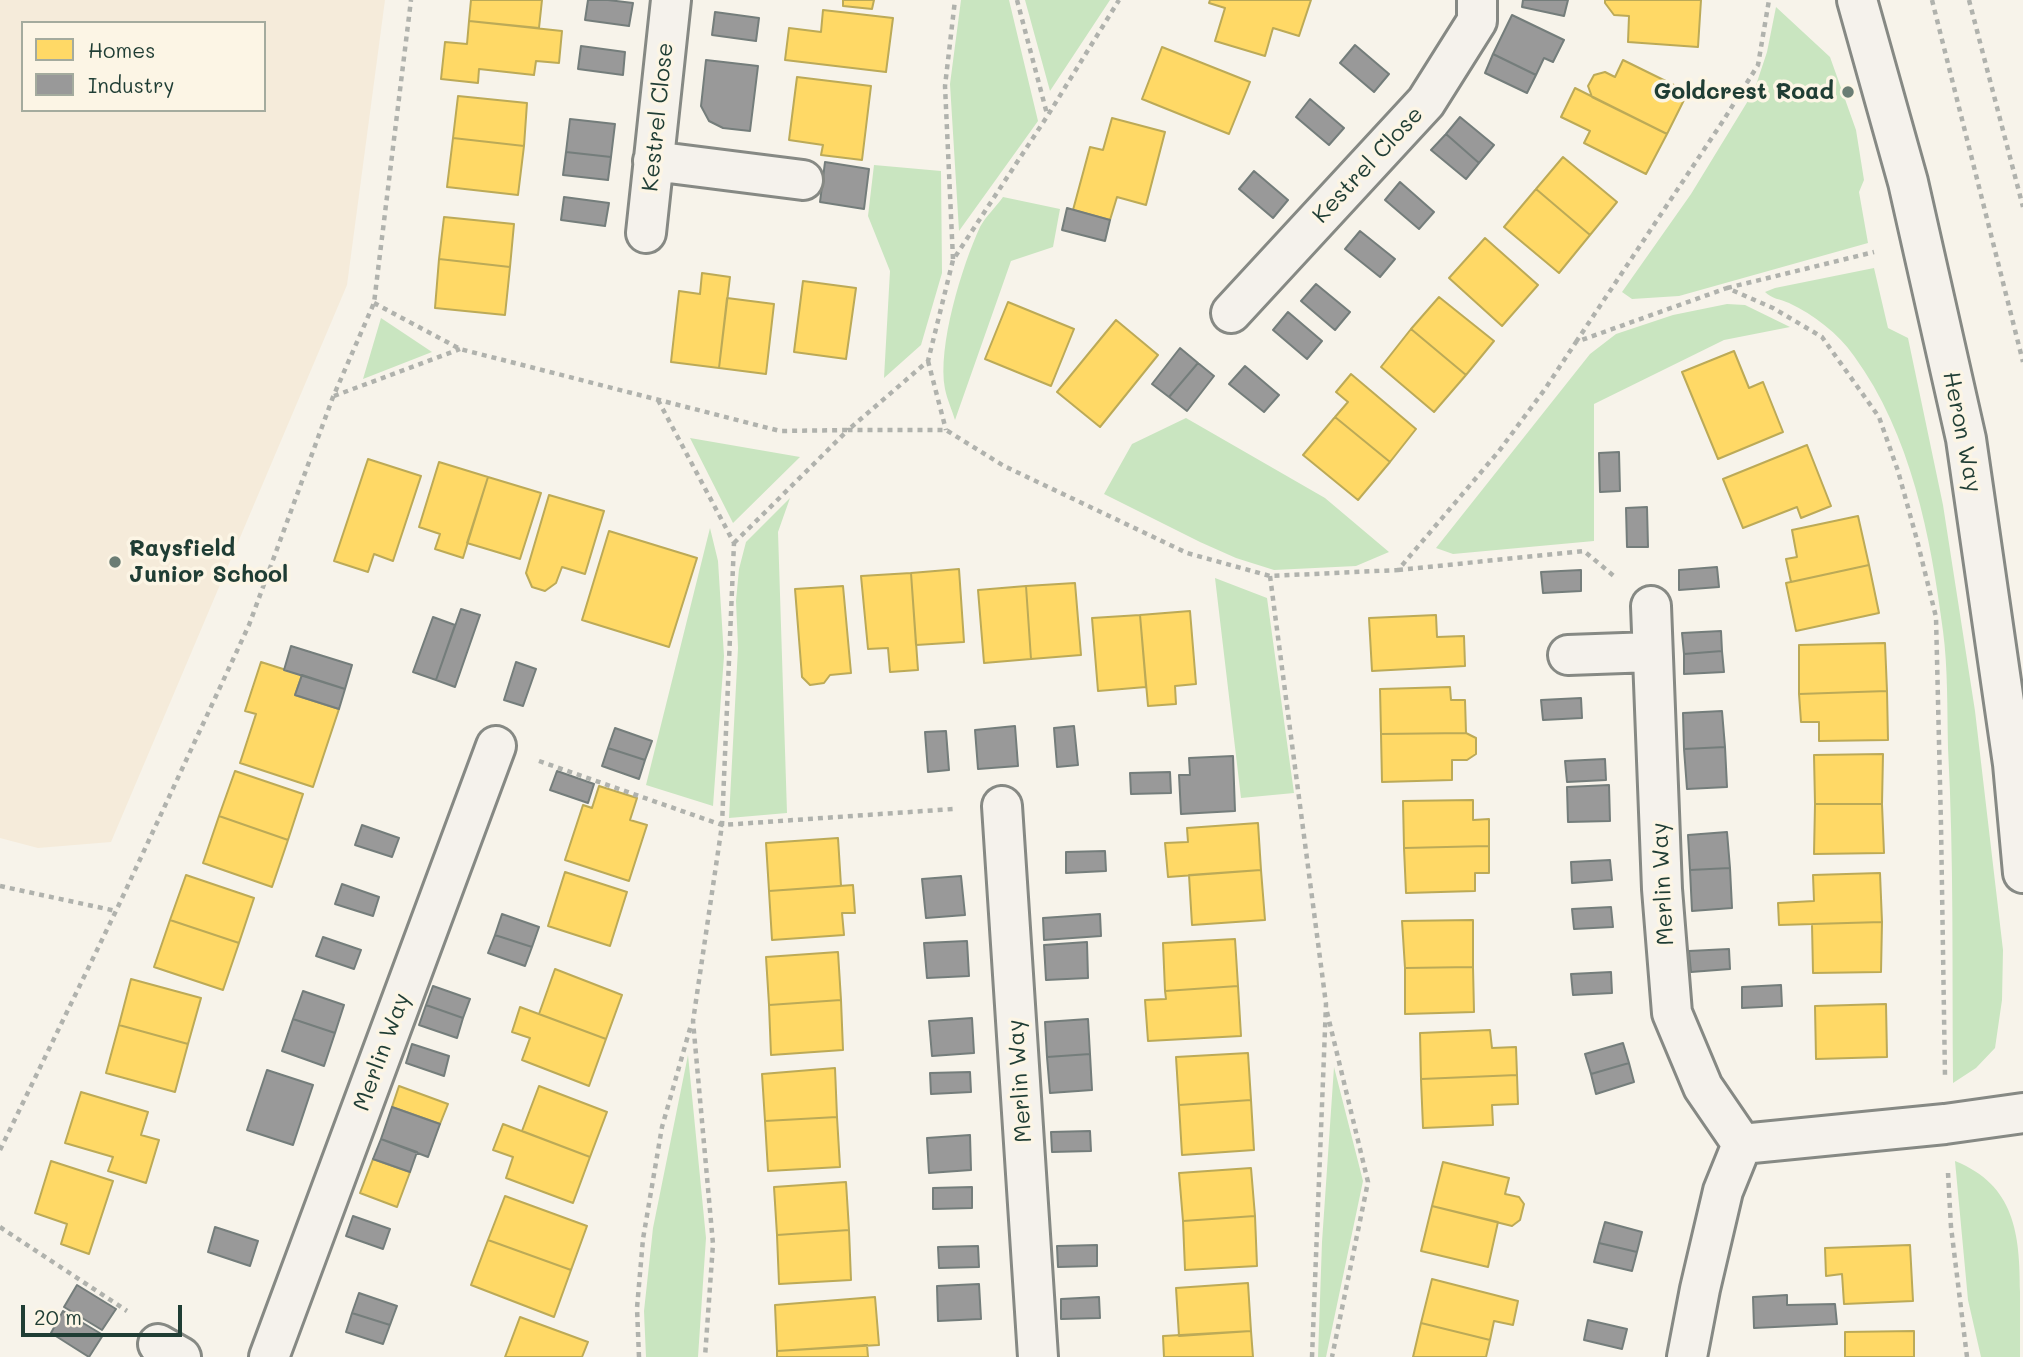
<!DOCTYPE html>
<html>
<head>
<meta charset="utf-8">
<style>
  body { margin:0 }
  #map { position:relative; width:2023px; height:1357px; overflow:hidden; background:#f7f3ea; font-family:Mali,sans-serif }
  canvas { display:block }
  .legend { position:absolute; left:21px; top:21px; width:245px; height:91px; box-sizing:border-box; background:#fcf5e5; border:2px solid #a4ab9e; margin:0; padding:9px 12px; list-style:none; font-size:21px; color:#1f3d34 }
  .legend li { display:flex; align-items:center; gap:14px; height:35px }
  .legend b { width:35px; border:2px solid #a4ab9e }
  .scale { position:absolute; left:21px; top:1305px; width:161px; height:32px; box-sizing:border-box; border:4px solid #1f3d34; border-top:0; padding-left:9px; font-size:21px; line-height:24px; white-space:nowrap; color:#1f3d34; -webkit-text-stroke:5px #fcf5e5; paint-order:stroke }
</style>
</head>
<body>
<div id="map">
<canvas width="2023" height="1357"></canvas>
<ul class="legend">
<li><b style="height:19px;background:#ffd966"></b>Homes</li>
<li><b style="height:19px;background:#999"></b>Industry</li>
</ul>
<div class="scale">20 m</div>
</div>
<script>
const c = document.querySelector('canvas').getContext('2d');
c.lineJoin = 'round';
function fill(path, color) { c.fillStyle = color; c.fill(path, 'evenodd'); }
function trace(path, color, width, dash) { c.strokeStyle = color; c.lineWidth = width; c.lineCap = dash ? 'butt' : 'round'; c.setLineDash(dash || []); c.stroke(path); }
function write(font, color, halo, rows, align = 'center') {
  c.font = font + ' Mali,sans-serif'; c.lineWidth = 7; c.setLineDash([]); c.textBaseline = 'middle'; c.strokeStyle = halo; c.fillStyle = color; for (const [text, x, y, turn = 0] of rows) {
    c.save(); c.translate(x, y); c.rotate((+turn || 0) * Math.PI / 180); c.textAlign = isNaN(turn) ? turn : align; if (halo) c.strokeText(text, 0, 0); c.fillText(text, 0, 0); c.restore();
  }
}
fill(new Path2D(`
  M 0,0 L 385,0 L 347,285 L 111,842 L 38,848 L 0,838 ZM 23,23 L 264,23 L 264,110 L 23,110 Z`), '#f5ebda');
fill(new Path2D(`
  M 961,0 L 1009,0 L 1038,121 L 959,231 L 950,84 Z
  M 1025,0 L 1110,0 L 1050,91 Z
  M 1776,7 L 1830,57 L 1856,130 L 1864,180 L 1859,192 L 1868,243 L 1679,296 L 1632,299 L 1622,292 L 1691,194 L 1754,91 L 1767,52 Z
  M 874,165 L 941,171 L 942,273 L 921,345 L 884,378 L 890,271 L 868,216 Z
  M 1003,197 L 1060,209 L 1053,247 L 1011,261 L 955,420 C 952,410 947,399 945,389 C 937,347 962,266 980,227 C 986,216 996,207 1003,197 Z
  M 1874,268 L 1888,328 L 1908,338 L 1943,505 L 1975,711 L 2003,950 L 2002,1000 L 1995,1048 L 1976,1068 L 1953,1083 C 1952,971 1954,859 1948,748 C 1947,709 1948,669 1943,631 C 1931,537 1911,434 1854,356 C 1838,333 1814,315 1789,303 C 1780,299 1772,299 1765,292 L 1775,288 Z
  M 1727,304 L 1745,305 L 1790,327 L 1724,340 L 1594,404 L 1594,541 L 1453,554 L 1436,548 L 1590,354 L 1616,334 L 1673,315 Z
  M 381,318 L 432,352 L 363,379 Z
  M 1186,418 L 1325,498 L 1389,552 L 1356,566 L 1274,570 L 1236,558 L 1200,542 L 1104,494 L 1132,444 Z
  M 690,438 L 800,457 L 733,523 Z
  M 790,498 L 778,532 L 787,813 L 729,818 L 738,648 L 736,601 L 739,569 L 746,542 Z
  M 710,528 L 718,561 L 724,656 L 713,806 L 646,785 Z
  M 1215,578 L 1267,598 L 1294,793 L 1241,798 Z
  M 688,1055 L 706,1238 L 698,1357 L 646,1357 L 644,1311 L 653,1228 Z
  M 1334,1067 L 1363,1181 L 1326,1357 L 1318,1357 L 1322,1242 Z
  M 1955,1161 C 2015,1185 2020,1234 2020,1292 C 2020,1313 2020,1335 2020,1357 L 1981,1357 L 1968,1300 Z`), '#c9e5c0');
const homes = new Path2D(`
  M 471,0 L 542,0 L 539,28 L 469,21 Z
  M 843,0 L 874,0 L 872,9 L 843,6 Z
  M 1210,0 L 1311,0 L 1299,36 L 1273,28 L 1265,56 L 1215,41 L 1225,8 L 1209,3 Z
  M 1605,0 L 1701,0 L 1698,47 L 1628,42 L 1629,16 L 1614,15 L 1605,3 Z
  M 823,10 L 893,18 L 886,72 L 785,60 L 789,28 L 821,32 Z
  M 469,21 L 562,31 L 559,63 L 536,61 L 534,75 L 479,69 L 478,83 L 441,79 L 445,42 L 467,44 Z
  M 1162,47 L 1250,82 L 1229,134 L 1142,99 Z
  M 1623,60 L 1688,92 L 1667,134 L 1592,97 L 1588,86 L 1594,75 L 1605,72 L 1615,77 Z
  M 797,77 L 871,86 L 862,160 L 821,155 L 823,145 L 789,140 Z
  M 1575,88 L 1667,134 L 1646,174 L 1584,143 L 1590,131 L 1561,117 Z
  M 458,96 L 527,103 L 524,146 L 453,138 Z
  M 1112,118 L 1165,132 L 1146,205 L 1117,197 L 1110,220 L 1073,210 L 1090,147 L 1103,150 Z
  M 453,138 L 524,146 L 518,195 L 447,187 Z
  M 1563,157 L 1617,202 L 1590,235 L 1536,189 Z
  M 1536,189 L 1590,235 L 1559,273 L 1504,227 Z
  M 444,217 L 514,224 L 510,267 L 439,259 Z
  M 1485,238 L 1538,285 L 1502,326 L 1449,278 Z
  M 439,259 L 510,267 L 505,315 L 435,308 Z
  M 702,273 L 730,277 L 719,368 L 671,362 L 679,291 L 700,294 Z
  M 803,281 L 856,288 L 846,359 L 794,352 Z
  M 1439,297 L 1494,341 L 1466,375 L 1411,329 Z
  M 727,298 L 774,304 L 766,374 L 719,368 Z
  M 1008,302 L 1074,329 L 1051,386 L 985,359 Z
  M 1116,320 L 1158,355 L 1100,427 L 1057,392 Z
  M 1411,329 L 1466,375 L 1434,412 L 1381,367 Z
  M 1734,351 L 1749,388 L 1763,382 L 1783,432 L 1718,459 L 1682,372 Z
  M 1351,374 L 1416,429 L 1390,462 L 1335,417 L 1348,402 L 1336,392 Z
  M 1335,417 L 1390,462 L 1358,500 L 1303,455 Z
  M 1807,445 L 1831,506 L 1801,518 L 1797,507 L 1743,528 L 1723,479 Z
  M 368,459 L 421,476 L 393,561 L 374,554 L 368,572 L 334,561 Z
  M 439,462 L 488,477 L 463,558 L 435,549 L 440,534 L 419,527 Z
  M 488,477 L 541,493 L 520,559 L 467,543 Z
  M 549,495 L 604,511 L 585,574 L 562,567 L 556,583 L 545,591 L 532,587 L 526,573 Z
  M 1858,516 L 1869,565 L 1791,582 L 1786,559 L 1797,557 L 1792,530 Z
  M 609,531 L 697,558 L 669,647 L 582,620 Z
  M 1869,565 L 1879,613 L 1796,631 L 1786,583 Z
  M 959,569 L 964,642 L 916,645 L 911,573 Z
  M 911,573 L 918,670 L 890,672 L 888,648 L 868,649 L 861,576 Z
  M 1075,583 L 1081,655 L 1031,659 L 1026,586 Z
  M 843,586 L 851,673 L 830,675 L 824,683 L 810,685 L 802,677 L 795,589 Z
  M 1026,586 L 1031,659 L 984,663 L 978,590 Z
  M 1190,611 L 1196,684 L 1175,686 L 1176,704 L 1148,706 L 1140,615 Z
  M 1140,615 L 1146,687 L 1098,691 L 1092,618 Z
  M 1436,615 L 1437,637 L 1464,636 L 1465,666 L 1372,671 L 1369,618 Z
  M 1885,643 L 1887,691 L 1799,694 L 1799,645 Z
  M 261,662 L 302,675 L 295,695 L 339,709 L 313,787 L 240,763 L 256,714 L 245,711 Z
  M 1450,687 L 1451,700 L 1465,700 L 1466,733 L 1381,734 L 1380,689 Z
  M 1887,691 L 1888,740 L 1819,741 L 1819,722 L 1801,722 L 1799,694 Z
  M 1466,733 L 1476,738 L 1476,754 L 1467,760 L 1452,760 L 1452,780 L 1382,782 L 1381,734 Z
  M 1883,754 L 1882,804 L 1815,804 L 1814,755 Z
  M 235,771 L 303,794 L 288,840 L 219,816 Z
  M 599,786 L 637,798 L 630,820 L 647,825 L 629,881 L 565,860 L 583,805 L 592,808 Z
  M 1473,800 L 1473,820 L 1489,819 L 1489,846 L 1404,848 L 1403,801 Z
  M 1815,804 L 1882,804 L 1884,853 L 1814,854 Z
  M 219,816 L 288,840 L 272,887 L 203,863 Z
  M 1258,823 L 1261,870 L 1168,877 L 1165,843 L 1188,842 L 1187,828 Z
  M 838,838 L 841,886 L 769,891 L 766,843 Z
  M 1489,846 L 1489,873 L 1475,873 L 1475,891 L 1406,893 L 1404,848 Z
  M 1261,870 L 1265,920 L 1192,925 L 1189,875 Z
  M 565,872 L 627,892 L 610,946 L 548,926 Z
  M 1880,873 L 1882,922 L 1779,925 L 1778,903 L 1814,901 L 1813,875 Z
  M 186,875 L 254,898 L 239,943 L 170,920 Z
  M 853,885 L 855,913 L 842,913 L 844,935 L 772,940 L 769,891 Z
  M 170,920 L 239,943 L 223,990 L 154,967 Z
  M 1473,920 L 1473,967 L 1405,968 L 1402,921 Z
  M 1882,922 L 1881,972 L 1813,973 L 1812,924 Z
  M 1235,939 L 1238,986 L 1165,991 L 1163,943 Z
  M 838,952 L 841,1000 L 769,1005 L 766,957 Z
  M 1473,967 L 1474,1012 L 1405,1014 L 1405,968 Z
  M 555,969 L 622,995 L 606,1039 L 539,1014 Z
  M 131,979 L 201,998 L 188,1044 L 119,1025 Z
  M 1238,986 L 1241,1036 L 1148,1041 L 1145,1000 L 1166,999 L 1165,991 Z
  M 841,1000 L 843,1050 L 771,1055 L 769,1005 Z
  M 1886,1004 L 1887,1057 L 1816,1059 L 1815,1006 Z
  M 520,1007 L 606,1039 L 589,1086 L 522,1060 L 530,1038 L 512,1032 Z
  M 119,1025 L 188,1044 L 175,1092 L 106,1073 Z
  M 1490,1030 L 1492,1048 L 1516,1047 L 1517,1075 L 1421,1079 L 1420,1033 Z
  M 1248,1053 L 1251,1100 L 1179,1105 L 1176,1057 Z
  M 835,1068 L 837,1117 L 765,1121 L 762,1074 Z
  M 1517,1075 L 1518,1104 L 1492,1105 L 1493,1125 L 1423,1128 L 1421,1079 Z
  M 399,1086 L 448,1104 L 440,1124 L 392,1107 Z
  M 539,1086 L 607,1112 L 590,1157 L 522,1131 Z
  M 81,1092 L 148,1112 L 141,1135 L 159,1140 L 146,1183 L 108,1171 L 113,1157 L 65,1143 Z
  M 1251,1100 L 1254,1150 L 1182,1155 L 1179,1105 Z
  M 837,1117 L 840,1167 L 768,1171 L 765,1121 Z
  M 503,1124 L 590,1157 L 573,1203 L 506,1178 L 513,1157 L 493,1150 Z
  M 373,1159 L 410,1172 L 397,1207 L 360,1193 Z
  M 51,1161 L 113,1181 L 89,1254 L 61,1244 L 67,1224 L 35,1213 Z
  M 1443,1162 L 1509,1178 L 1505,1194 L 1519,1197 L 1524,1204 L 1520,1220 L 1512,1226 L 1432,1206 Z
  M 1251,1168 L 1255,1216 L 1183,1221 L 1179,1173 Z
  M 846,1182 L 849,1230 L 777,1235 L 774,1187 Z
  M 505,1196 L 587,1226 L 571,1270 L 488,1240 Z
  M 1432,1206 L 1498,1222 L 1488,1267 L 1421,1251 Z
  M 1255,1216 L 1257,1266 L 1185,1270 L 1183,1221 Z
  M 849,1230 L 851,1280 L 779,1284 L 777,1235 Z
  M 488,1240 L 571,1270 L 554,1317 L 471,1285 Z
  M 1910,1245 L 1913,1301 L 1844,1304 L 1842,1274 L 1826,1276 L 1825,1248 Z
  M 1432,1279 L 1518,1301 L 1513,1325 L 1494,1321 L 1490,1340 L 1421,1323 Z
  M 1248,1283 L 1251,1331 L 1179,1336 L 1176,1288 Z
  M 875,1297 L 879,1345 L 777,1351 L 775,1305 Z
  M 520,1317 L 588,1342 L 582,1357 L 505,1357 Z
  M 1421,1323 L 1490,1340 L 1486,1357 L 1413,1357 Z
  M 1251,1331 L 1253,1357 L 1164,1357 L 1163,1336 Z
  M 1914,1331 L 1914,1357 L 1845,1357 L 1845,1332 Z
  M 867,1345 L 868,1357 L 777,1357 L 777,1351 Z`);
fill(homes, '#ffd966');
trace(homes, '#bcaa57', 2);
const industry = new Path2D(`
  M 588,0 L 608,0 L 633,3 L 629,26 L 585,20 Z
  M 1523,0 L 1568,0 L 1564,16 L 1522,7 Z
  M 715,12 L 759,18 L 756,41 L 712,35 Z
  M 1512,15 L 1564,40 L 1553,62 L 1544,58 L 1536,75 L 1493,54 Z
  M 1355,45 L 1389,74 L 1374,92 L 1340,63 Z
  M 581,46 L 625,52 L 623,75 L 578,69 Z
  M 1493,54 L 1536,75 L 1527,93 L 1485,73 Z
  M 706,60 L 758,66 L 750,131 L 723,128 L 709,121 L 701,106 Z
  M 1310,99 L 1344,128 L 1329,145 L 1296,117 Z
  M 1460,117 L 1494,145 L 1479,163 L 1446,134 Z
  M 570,119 L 615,124 L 611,157 L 566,152 Z
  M 1446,134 L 1479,163 L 1466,179 L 1431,150 Z
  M 566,152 L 611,157 L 608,180 L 563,175 Z
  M 825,162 L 869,169 L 864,209 L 820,202 Z
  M 1254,171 L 1288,200 L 1273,218 L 1239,189 Z
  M 1400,182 L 1434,212 L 1419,229 L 1385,200 Z
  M 564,197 L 609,203 L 605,226 L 561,220 Z
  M 1067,208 L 1110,220 L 1105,241 L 1062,230 Z
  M 1360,231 L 1395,259 L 1380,277 L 1345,249 Z
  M 1316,284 L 1350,312 L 1335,330 L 1301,301 Z
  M 1288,312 L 1322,341 L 1307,359 L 1273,330 Z
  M 1180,348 L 1198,363 L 1169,397 L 1152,384 Z
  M 1198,363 L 1214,376 L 1187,411 L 1169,397 Z
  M 1245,366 L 1279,395 L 1264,412 L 1229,384 Z
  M 1619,452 L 1620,491 L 1600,492 L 1599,453 Z
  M 1647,507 L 1648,547 L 1627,547 L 1626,508 Z
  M 1717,567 L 1719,587 L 1679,590 L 1679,570 Z
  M 1581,570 L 1581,591 L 1543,593 L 1541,572 Z
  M 461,609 L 480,615 L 455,687 L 436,680 Z
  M 433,617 L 455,625 L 436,680 L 413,672 Z
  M 1721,631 L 1722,651 L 1684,654 L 1682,633 Z
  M 291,646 L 352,665 L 345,689 L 284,670 Z
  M 1722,651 L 1724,672 L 1684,674 L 1684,654 Z
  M 516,662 L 536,669 L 523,706 L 504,700 Z
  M 302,675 L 345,689 L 339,709 L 295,695 Z
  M 1581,698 L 1582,718 L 1543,720 L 1541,700 Z
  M 1722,711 L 1725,747 L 1684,749 L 1683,713 Z
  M 1015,726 L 1018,766 L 978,769 L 975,730 Z
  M 1074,726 L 1078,765 L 1057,767 L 1054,728 Z
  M 615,728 L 652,741 L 645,760 L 608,748 Z
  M 946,731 L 949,770 L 928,772 L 925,732 Z
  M 1725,747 L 1727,787 L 1687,789 L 1684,749 Z
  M 608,748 L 645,760 L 639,779 L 602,766 Z
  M 1233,756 L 1235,811 L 1181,814 L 1179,775 L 1190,775 L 1189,758 Z
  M 1605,759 L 1606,780 L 1567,782 L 1565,761 Z
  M 557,771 L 594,784 L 588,803 L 550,790 Z
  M 1170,772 L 1171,793 L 1131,794 L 1130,773 Z
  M 1609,785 L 1610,821 L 1568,822 L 1567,787 Z
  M 362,825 L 399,838 L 392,857 L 355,845 Z
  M 1727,832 L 1730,868 L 1690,870 L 1688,835 Z
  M 1105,851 L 1106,871 L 1066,873 L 1066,852 Z
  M 1610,860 L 1612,880 L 1572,883 L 1571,862 Z
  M 1730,868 L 1732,908 L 1692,911 L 1690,870 Z
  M 961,876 L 965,915 L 926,918 L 922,879 Z
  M 342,884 L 379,897 L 373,916 L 335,904 Z
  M 1611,907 L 1613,927 L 1574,929 L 1572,909 Z
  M 502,914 L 539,927 L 532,947 L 495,935 Z
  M 1100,914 L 1101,936 L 1044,940 L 1043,918 Z
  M 495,935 L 532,947 L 525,966 L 488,953 Z
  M 323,937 L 361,950 L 354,969 L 316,956 Z
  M 967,941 L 969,976 L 927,978 L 924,943 Z
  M 1087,942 L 1088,978 L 1046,980 L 1044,945 Z
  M 1729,949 L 1730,969 L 1691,972 L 1689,951 Z
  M 1611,972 L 1612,993 L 1573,995 L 1571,974 Z
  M 1781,985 L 1782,1006 L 1742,1008 L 1742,987 Z
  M 433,986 L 470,999 L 463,1018 L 426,1005 Z
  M 303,991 L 344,1005 L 335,1033 L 293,1019 Z
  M 426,1005 L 463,1018 L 457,1038 L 419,1025 Z
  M 972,1018 L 974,1053 L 932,1056 L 929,1021 Z
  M 293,1019 L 335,1033 L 324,1066 L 282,1051 Z
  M 1088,1019 L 1090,1054 L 1047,1057 L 1045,1022 Z
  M 1623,1043 L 1629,1063 L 1591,1074 L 1585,1054 Z
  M 412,1044 L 449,1056 L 444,1076 L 406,1063 Z
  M 1090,1054 L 1092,1090 L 1050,1093 L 1047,1057 Z
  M 1629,1063 L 1634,1082 L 1596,1094 L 1591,1074 Z
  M 267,1070 L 313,1085 L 293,1145 L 247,1130 Z
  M 970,1072 L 971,1092 L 931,1094 L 930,1073 Z
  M 392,1107 L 440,1124 L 428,1157 L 381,1139 Z
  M 1090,1131 L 1091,1151 L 1052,1152 L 1051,1132 Z
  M 970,1135 L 971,1170 L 929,1173 L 927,1138 Z
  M 381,1139 L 417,1152 L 410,1172 L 373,1159 Z
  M 972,1187 L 972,1208 L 933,1209 L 933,1188 Z
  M 353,1216 L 390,1229 L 383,1249 L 346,1236 Z
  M 1605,1222 L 1642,1232 L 1637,1252 L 1599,1243 Z
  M 215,1227 L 258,1241 L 250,1266 L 208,1252 Z
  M 1599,1243 L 1637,1252 L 1632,1271 L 1594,1262 Z
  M 1097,1245 L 1097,1266 L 1058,1267 L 1057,1246 Z
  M 978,1246 L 979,1267 L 939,1268 L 938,1247 Z
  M 979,1284 L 981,1319 L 938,1321 L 937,1286 Z
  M 77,1285 L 116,1309 L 102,1330 L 64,1307 Z
  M 359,1293 L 397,1306 L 390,1325 L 352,1313 Z
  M 1787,1295 L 1787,1305 L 1835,1304 L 1837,1324 L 1754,1328 L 1753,1297 Z
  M 1099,1297 L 1100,1318 L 1061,1319 L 1061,1299 Z
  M 63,1311 L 103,1335 L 89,1357 L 51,1333 Z
  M 352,1313 L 390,1325 L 383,1344 L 346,1332 Z
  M 1588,1320 L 1627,1329 L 1622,1349 L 1584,1340 Z`);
fill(industry, '#999');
trace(industry, '#747d7b', 2);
const minor = new Path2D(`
  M 1857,0 L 1908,182 L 1966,439 L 2013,764 L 2023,873
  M 653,161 L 803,180
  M 646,233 L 671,0
  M 1231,313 L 1426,102 L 1477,21 L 1477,0
  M 1651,606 L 1662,889 L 1672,1013 L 1703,1087 L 1742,1144
  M 1568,655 L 1652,652
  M 1002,806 L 1038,1357
  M 158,1344 L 181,1357
  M 269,1357 L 496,746
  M 1687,1357 L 1700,1289 L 1723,1191 L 1742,1144 L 1945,1124 L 2023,1113`);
trace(minor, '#868984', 44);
trace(new Path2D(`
  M 1017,0 L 1047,114
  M 1932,0 L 2023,362
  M 1969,0 L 2023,207
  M 953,259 L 945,86 L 955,0
  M 1727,288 L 1874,252
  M 374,303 L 460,349 L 780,431 L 848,430 L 928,361 L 953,260 L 1048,115 L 1119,0
  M 1576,342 L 1723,121 L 1758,65 L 1769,0
  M 928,361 L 946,430
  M 334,396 L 460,349
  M 658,400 L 734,543 L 722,825 L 693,1021 L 713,1244 L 705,1357
  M 734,543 L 848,430 L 946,430 L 1004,466 L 1187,553 L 1270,576 L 1398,570 L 1499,451 L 1545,389 L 1576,342 L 1727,288 L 1773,308 L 1822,337 L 1879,417 L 1898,471 L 1917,540 L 1936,617 L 1941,825 L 1945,1077
  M 1398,570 L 1584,551 L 1615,577
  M 1270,576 L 1326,1004 L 1312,1357
  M 539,761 L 722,825 L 953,809
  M 0,886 L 116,911
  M 1327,1012 L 1368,1182 L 1332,1357
  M 0,1150 L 116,911 L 249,625 L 333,397 L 374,303 L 411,0
  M 1948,1173 L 1951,1227 L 1967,1357
  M 0,1227 L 127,1311
  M 639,1357 L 637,1308 L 643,1239 L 662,1127 L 691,1025`), '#b0b2ad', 4.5, [5, 5]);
trace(minor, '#f5f2ec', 38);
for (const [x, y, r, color] of [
  [1848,92,7,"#6b7d74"],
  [115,562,7,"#6b7d74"]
]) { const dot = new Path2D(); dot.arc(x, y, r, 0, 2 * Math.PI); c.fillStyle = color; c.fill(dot); trace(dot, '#fcf5e5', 2.5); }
write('bold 23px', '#1f3d34', '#fcf5e5', [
  ["Goldcrest Road",1834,92],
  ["Raysfield",129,549,"left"],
  ["Junior School",129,575,"left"]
], 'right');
write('23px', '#1f3d34', '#fcf5e5', [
  ["Kestrel Close",658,117,-84],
  ["Kestrel Close",1368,165,-47],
  ["Heron Way",1962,432,79],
  ["Merlin Way",1663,884,-93],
  ["Merlin Way",382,1052,-70],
  ["Merlin Way",1020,1081,-94]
]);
</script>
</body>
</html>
